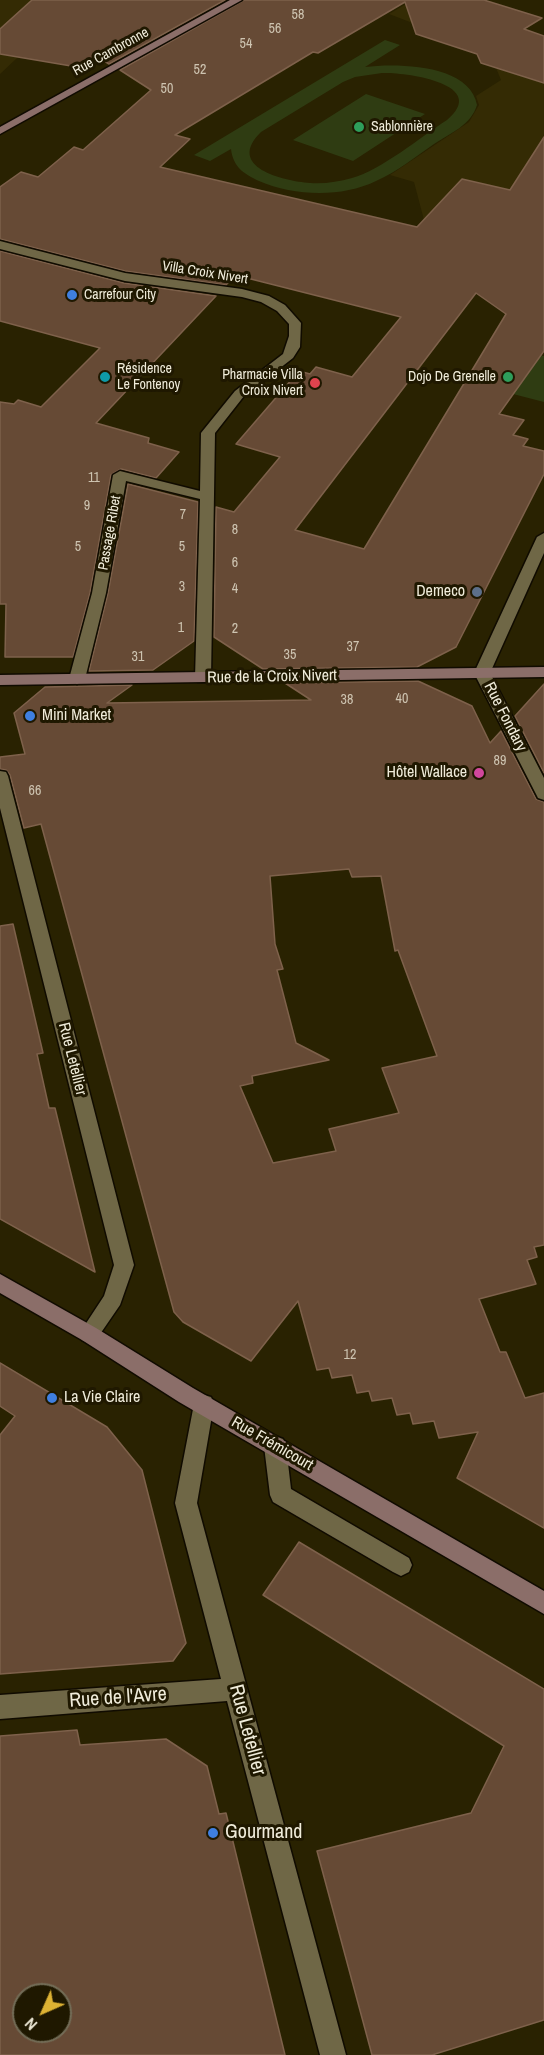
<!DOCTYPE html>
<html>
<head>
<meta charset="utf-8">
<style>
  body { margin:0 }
  #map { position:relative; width:544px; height:2055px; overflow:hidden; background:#292201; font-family:"Archivo Narrow",sans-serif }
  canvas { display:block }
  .north { position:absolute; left:12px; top:1983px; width:60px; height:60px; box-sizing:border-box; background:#1f1800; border:2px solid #736d57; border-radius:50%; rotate:225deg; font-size:16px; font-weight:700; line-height:24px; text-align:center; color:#f0ecda }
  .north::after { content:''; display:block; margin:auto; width:21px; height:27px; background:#ddb233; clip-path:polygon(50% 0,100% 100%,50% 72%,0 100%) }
</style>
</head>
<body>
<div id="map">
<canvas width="544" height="2055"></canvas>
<div class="north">N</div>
</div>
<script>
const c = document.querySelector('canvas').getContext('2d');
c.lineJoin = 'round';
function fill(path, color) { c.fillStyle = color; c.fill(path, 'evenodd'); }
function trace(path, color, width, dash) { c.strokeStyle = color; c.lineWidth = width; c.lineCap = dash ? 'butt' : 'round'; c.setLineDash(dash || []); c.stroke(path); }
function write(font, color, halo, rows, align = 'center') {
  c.font = font + ' "Archivo Narrow",sans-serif'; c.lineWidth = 6; c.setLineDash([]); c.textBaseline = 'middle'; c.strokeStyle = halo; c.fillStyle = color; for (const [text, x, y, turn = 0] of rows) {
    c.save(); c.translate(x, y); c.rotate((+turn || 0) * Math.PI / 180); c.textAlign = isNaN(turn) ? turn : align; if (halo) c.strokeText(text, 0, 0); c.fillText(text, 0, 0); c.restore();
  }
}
fill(new Path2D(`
  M 0,0 L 79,0 L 0,74 Z
  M 413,0 L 431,0 L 544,36 L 544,257 L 424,220 L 414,182 L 390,175 L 469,122 L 479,105 L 476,96 L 501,80 L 496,68 L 481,63 L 486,57 L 416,34 L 423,27 L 389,14 Z`), '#342b04');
fill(new Path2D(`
  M 385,40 L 400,45 L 365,67 C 397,63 470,64 477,105 C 471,125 451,133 434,144 C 415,157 397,172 376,181 C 341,198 294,196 259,181 C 244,174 233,167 231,149 L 210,161 L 194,155 ZM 382,73 C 403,72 491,83 447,120 C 421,137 381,170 352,178 C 338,182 324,184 310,183 C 283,181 225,167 261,132 L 343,82 L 355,77 Z
  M 366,94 L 425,114 L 353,161 L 293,140 Z
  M 522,351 L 544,356 L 544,402 L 513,394 Z`), '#2f3c12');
const building = new Path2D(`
  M 32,0 L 225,0 L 109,64 L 101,59 L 83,68 L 0,54 L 0,29 Z
  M 244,0 L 484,0 L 542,18 L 524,29 L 544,36 L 544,83 L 481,63 L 477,54 L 416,34 L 405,2 L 318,53 L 313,52 L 175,135 L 190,139 L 160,167 L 417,227 L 462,179 L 510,190 L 544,137 L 544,351 L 499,414 L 524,420 L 513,435 L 528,439 L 523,446 L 544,451 L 544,474 L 456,647 L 417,667 L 263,669 L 214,637 L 216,507 L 234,512 L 280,457 L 236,444 L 299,371 L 310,374 L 316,367 L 352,377 L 401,317 L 235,275 L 226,285 L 125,271 L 0,239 L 0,187 L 21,172 L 38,177 L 74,147 L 83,150 L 151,90 L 120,70 ZM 476,293 L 506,314 L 364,549 L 295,530 Z
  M 0,251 L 124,283 L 216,296 L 96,423 L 149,438 L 148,443 L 179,452 L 156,478 L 121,469 L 111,475 L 90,593 L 73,657 L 5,657 L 6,604 L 0,604 L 0,402 L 14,404 L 18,400 L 41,407 L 100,348 L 0,321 Z
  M 128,484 L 198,502 L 194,641 L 153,670 L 89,671 L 108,593 Z
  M 418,681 L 472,706 L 490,743 L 501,731 L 536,799 L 544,802 L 544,1245 L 534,1247 L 537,1257 L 527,1260 L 536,1284 L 479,1299 L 500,1352 L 506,1352 L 525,1398 L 544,1393 L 544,1528 L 457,1478 L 478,1432 L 439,1438 L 434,1421 L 413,1424 L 410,1413 L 397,1415 L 392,1398 L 372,1401 L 369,1391 L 357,1393 L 352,1375 L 332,1378 L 329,1368 L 317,1370 L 298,1301 L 251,1361 L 183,1322 L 174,1312 L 41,824 L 24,828 L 10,775 L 6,770 L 0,769 L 0,757 L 25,754 L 14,713 L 45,687 L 132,685 L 107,703 L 311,700 L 285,683 ZM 349,869 L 352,877 L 381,876 L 395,951 L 398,950 L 437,1056 L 382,1068 L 399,1113 L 329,1129 L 336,1151 L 273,1163 L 240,1086 L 253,1083 L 252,1076 L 329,1060 L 296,1043 L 277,970 L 283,969 L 275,944 L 270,876 Z
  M 544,684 L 544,773 L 515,716 Z
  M 13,924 L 43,1053 L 37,1054 L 49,1108 L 55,1108 L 95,1272 L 0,1219 L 0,926 Z
  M 0,1363 L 107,1427 L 142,1470 L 186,1643 L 173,1661 L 0,1674 L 0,1435 L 15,1416 L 0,1406 Z
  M 299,1542 L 544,1689 L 544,2020 L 432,2055 L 372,2055 L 317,1851 L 471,1813 L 504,1746 L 263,1595 Z
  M 77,1730 L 80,1745 L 166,1739 L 207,1766 L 219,1814 L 226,1813 L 285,2055 L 0,2055 L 0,1736 ZM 24,1995 L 60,1995 L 60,2031 L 24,2031 Z`);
fill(building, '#664a35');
trace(building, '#7e614b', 1.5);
const lane = new Path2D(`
  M 275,1436 L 283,1439 L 286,1446 L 291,1489 L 409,1558 L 412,1565 L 409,1572 L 401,1576 L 393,1572 L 273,1502 L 270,1495 L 264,1446 L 267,1439 Z`);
const street = new Path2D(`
  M 0,241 L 125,273 L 242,289 L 269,296 L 285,305 L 301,323 L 300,347 L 293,358 L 244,396 L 215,433 L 211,678 L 208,682 L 198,682 L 195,678 L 200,499 L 126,481 L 106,593 L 85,679 L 77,684 L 69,679 L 92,593 L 113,475 L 120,471 L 200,491 L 201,433 L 235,391 L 283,354 L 289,336 L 289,324 L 277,311 L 261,302 L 242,297 L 125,281 L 0,249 Z
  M 544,533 L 544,553 L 490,673 L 544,778 L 544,800 L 538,798 L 536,794 L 474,673 L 537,537 Z
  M 0,771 L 6,772 L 8,776 L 134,1265 L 120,1305 L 96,1340 L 89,1343 L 82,1340 L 79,1334 L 104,1296 L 114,1265 L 0,808 Z
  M 204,1395 L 211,1397 L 214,1404 L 197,1503 L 346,2055 L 320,2055 L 227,1701 L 0,1719 L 0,1695 L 221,1679 L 175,1503 L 194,1404 L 197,1397 Z`);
const secondary = new Path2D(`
  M 230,0 L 242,0 L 0,134 L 0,127 Z
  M 544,667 L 544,677 L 0,685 L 0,675 Z
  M 0,1274 L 96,1328 L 193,1388 L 544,1591 L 544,1614 L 179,1402 L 82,1340 L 0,1293 Z`);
trace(lane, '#100b00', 3);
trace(street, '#100b00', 3);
trace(secondary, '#100b00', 3);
fill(lane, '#6f6746');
fill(street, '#6f6746');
fill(secondary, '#8b6e69');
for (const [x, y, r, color] of [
  [359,127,6,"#2e9e5b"],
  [72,295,6,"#3f7fe0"],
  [105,377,6,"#0f9aa8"],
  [508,377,6,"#2e9e5b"],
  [315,383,6,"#e0444e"],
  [477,592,6,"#5c6f8a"],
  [30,716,6,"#3f7fe0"],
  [479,773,6,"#d1479c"],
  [52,1398,6,"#3f7fe0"],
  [213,1833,6,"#3f7fe0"]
]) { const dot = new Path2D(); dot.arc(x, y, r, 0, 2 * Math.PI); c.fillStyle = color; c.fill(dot); trace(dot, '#1f1800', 2); }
write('14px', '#cec4b1', null, [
  ["58",298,15],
  ["56",275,29],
  ["54",246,44],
  ["52",200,70],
  ["50",167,89],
  ["11",94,478],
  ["9",87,506],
  ["7",183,515],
  ["8",235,530],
  ["5",78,547],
  ["5",182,547],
  ["6",235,563],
  ["3",182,587],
  ["4",235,589],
  ["1",181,628],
  ["2",235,629],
  ["37",353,647],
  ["35",290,655],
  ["31",138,657],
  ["40",402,699],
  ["38",347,700],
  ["89",500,761],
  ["66",35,791],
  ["12",350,1355]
]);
write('14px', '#f0ecda', '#1f1800', [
  ["Rue Cambronne",111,52,-29],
  ["Villa Croix Nivert",205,273,9],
  ["Passage Ribet",110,533,-80]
]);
write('14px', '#f0ecda', '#1f1800', [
  ["Sablonnière",371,127],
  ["Carrefour City",84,295],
  ["Résidence",117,369],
  ["Le Fontenoy",117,385],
  ["Pharmacie Villa",303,375,"right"],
  ["Croix Nivert",303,391,"right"],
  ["Dojo De Grenelle",496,377,"right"]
], 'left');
write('16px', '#f0ecda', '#1f1800', [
  ["Demeco",465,592],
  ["Mini Market",42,716,"left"],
  ["Hôtel Wallace",467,773],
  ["La Vie Claire",64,1398,"left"]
], 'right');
write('16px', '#f0ecda', '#1f1800', [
  ["Rue de la Croix Nivert",272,677,-1],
  ["Rue Fondary",505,717,63],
  ["Rue Letellier",72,1059,76],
  ["Rue Frémicourt",272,1444,30]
]);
write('20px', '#f0ecda', '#1f1800', [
  ["Rue de l'Avre",118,1698,-4],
  ["Rue Letellier",247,1730,75]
]);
write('20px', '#f0ecda', '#1f1800', [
  ["Gourmand",225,1833]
], 'left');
</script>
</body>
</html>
